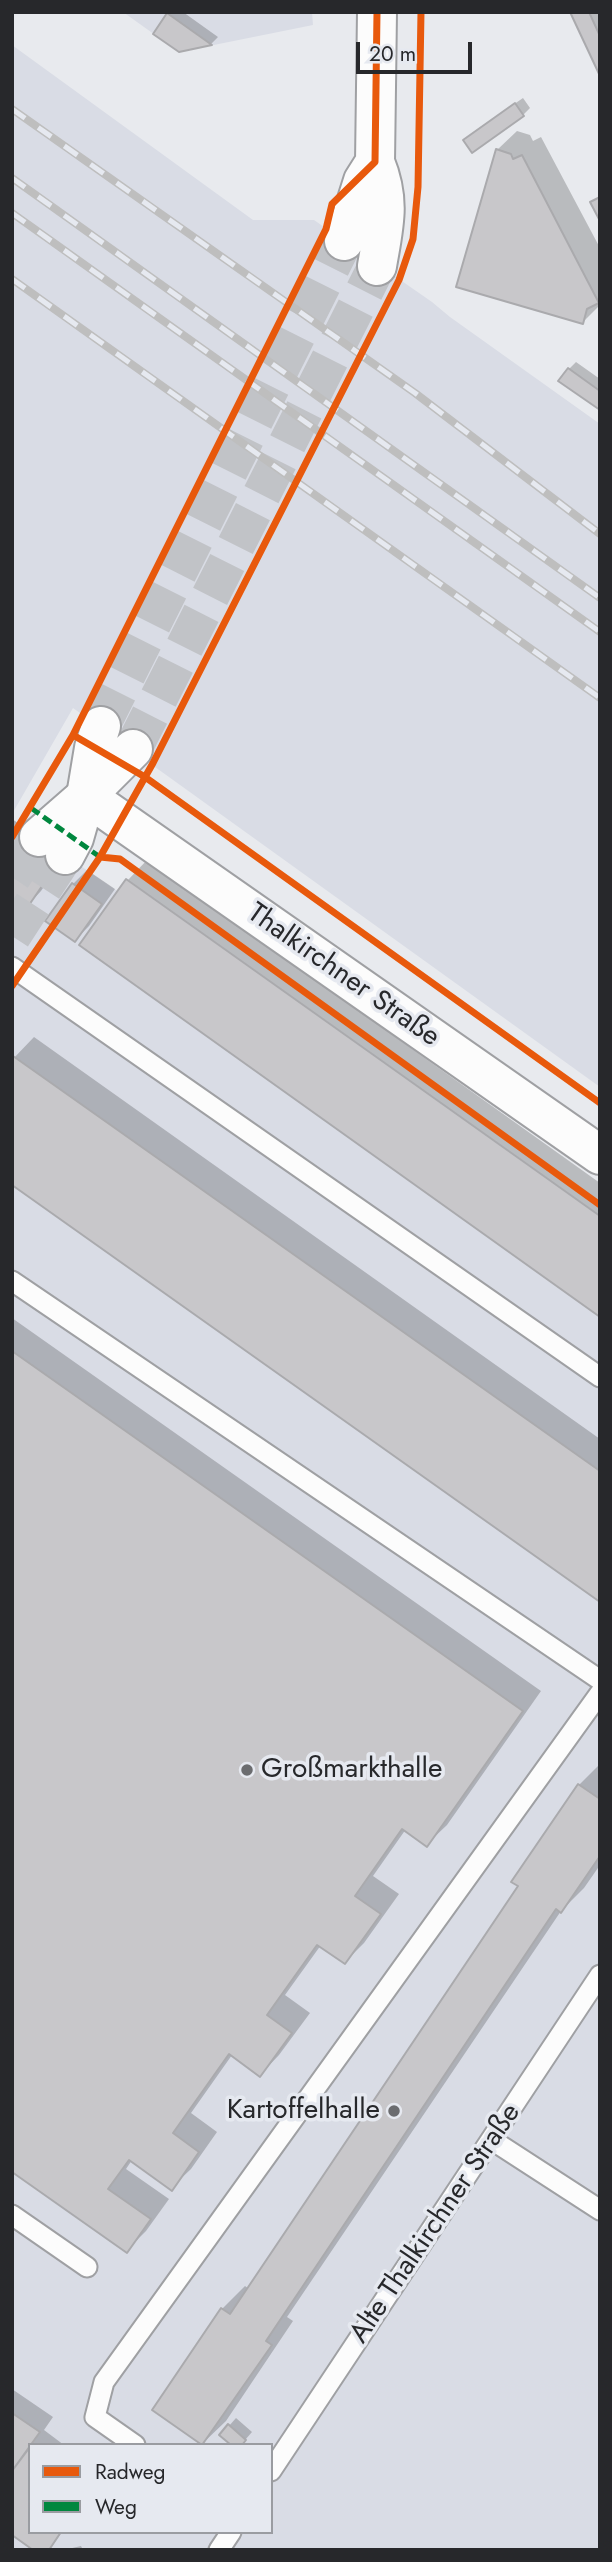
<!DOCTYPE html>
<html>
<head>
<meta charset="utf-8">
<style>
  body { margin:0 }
  #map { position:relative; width:612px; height:2562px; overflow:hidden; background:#e8eaee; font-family:Jost,sans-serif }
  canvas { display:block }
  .frame { position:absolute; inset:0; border:14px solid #27282b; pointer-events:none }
  .legend { position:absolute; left:28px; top:2443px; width:245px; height:91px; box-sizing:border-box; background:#e6e9f0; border:2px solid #9a9ca1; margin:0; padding:9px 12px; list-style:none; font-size:21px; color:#27282b }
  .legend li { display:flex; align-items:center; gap:14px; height:35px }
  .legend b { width:35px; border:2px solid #9a9ca1 }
  .scale { position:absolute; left:356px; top:42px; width:116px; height:32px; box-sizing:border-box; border:4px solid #27282b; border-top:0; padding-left:9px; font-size:21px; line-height:24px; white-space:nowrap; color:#27282b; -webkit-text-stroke:5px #e6e9f0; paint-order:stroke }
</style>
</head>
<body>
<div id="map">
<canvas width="612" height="2562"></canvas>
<div class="frame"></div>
<ul class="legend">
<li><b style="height:9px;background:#e8590c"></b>Radweg</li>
<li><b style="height:9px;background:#00873e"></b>Weg</li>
</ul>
<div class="scale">20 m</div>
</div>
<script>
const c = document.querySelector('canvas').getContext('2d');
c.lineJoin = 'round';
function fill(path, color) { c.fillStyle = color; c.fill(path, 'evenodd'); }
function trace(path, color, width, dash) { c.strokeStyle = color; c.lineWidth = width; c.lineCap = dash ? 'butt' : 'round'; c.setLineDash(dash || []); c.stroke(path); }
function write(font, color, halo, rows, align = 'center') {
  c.font = font + ' Jost,sans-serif'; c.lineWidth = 7; c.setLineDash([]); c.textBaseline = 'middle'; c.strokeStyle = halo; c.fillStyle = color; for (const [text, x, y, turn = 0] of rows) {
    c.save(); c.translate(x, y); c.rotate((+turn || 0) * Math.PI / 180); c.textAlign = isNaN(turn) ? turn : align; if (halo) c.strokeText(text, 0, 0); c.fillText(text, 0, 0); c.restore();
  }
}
fill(new Path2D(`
  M 123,12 L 312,12 L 313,25 L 179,52 Z
  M 12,45 L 253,220 L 314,220 L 432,302 L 450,317 L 600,424 L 600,1087 L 73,708 L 12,814 Z
  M 12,819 L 600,1221 L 600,2550 L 12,2550 ZM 30,2445 L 271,2445 L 271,2532 L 30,2532 Z`), '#d9dce5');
fill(new Path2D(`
  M 171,12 L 183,12 L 218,37 L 211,44 L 180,50 L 169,14 Z
  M 572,12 L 599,12 L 600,14 L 600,72 Z
  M 523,98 L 530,108 L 523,115 L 472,133 Z
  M 517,131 L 530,135 L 533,141 L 541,137 L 600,248 L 600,305 L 583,322 L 497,150 Z
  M 576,362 L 600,379 L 600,408 L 569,369 Z
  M 12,819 L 66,855 L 41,891 L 27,906 L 12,896 Z
  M 147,860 L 600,1183 L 600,1314 L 81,945 L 128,880 Z
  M 87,870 L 115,889 L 89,926 L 75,940 L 73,884 Z
  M 34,1037 L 600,1439 L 600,1600 L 12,1183 L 12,1060 Z
  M 12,1318 L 541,1691 L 447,1825 L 427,1844 L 406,1829 L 373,1876 L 399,1894 L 364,1943 L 345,1962 L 321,1945 L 285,1995 L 310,2013 L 279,2055 L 260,2075 L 232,2055 L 191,2113 L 217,2132 L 191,2169 L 171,2188 L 132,2160 L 126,2169 L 169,2199 L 146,2231 L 127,2250 L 12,2169 Z
  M 600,1764 L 600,1865 L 584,1888 L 561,1911 L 287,2317 L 293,2321 L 226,2421 L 203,2443 L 154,2410 L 222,2309 L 245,2286 L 249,2289 L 520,1886 L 579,1785 Z
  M 12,2389 L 53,2417 L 44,2430 L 64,2445 L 30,2445 L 30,2532 L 62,2532 L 49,2550 L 12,2533 Z
  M 236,2418 L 252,2432 L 245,2440 L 229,2426 Z
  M 81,2546 L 83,2550 L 67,2550 L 68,2549 Z`), '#0003');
const building = new Path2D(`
  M 570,12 L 589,12 L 600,36 L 600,76 Z
  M 167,13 L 212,45 L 179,52 L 153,34 Z
  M 515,103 L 524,116 L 472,153 L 463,140 Z
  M 496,149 L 511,154 L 513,159 L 522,155 L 599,303 L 587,309 L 583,324 L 456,287 Z
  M 600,197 L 600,221 L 590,202 Z
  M 568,368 L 600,391 L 600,410 L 558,381 Z
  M 12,842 L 53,870 L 27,908 L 12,898 Z
  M 126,879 L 600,1216 L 600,1317 L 79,945 Z
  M 72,883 L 102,904 L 75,942 L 45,921 Z
  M 13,1056 L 600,1471 L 600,1602 L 12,1185 Z
  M 12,1351 L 523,1711 L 427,1847 L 402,1829 L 355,1896 L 381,1914 L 345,1964 L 317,1945 L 267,2015 L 292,2033 L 260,2077 L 229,2054 L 173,2133 L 199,2152 L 172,2191 L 129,2160 L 108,2189 L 151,2219 L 127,2253 L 12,2172 Z
  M 578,1784 L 600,1799 L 600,1856 L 561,1913 L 556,1909 L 266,2341 L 272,2345 L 202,2445 L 152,2410 L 221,2308 L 230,2314 L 518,1886 L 511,1882 Z
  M 12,2413 L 40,2432 L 12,2471 Z
  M 228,2424 L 246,2440 L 242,2445 L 231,2445 L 219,2435 Z
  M 30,2447 L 30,2532 L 61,2532 L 49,2550 L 33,2550 L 12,2535 L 12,2471 Z`);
fill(building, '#c8c7ca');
trace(building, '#aaaaad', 2);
trace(new Path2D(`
  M 12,877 L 39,837
  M 12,936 L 65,855`), '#c1c3c7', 38, [38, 19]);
trace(new Path2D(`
  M 101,726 L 344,241
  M 133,749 L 377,266`), '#c1c3c7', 38, [38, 19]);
const service = new Path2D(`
  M 12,967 L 600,1377
  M 12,1281 L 600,1680
  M 492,2140 L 600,2210
  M 12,2215 L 87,2267
  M 135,2445 L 95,2417 L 104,2382 L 600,1693
  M 271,2471 L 600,1975
  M 219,2550 L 231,2532`);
const minor = new Path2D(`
  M 39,837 L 86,796
  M 65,855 L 74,838 L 86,796`);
const tertiary = new Path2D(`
  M 377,12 L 375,162 C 391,201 384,225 377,266
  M 344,241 L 363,181 L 375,162
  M 86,796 L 600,1155
  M 86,796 L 94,748 L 101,726
  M 86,796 L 133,749`);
trace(service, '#9fa0a3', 23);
trace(minor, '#9fa0a3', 42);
trace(tertiary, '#9fa0a3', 42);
trace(service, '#fcfcfc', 19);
trace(minor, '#fcfcfc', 38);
trace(tertiary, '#fcfcfc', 38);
const rail = new Path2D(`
  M 12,109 L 415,393 L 600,534
  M 12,178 L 600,598
  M 12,213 L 600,632
  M 12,279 L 600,698`);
trace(rail, '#bebebe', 8);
trace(rail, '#e6e9f0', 5, [16]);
trace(new Path2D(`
  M 31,808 L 100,857`), '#00873e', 5, [10, 5]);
trace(new Path2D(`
  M 73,735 L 145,777 L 600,1103
  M 12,837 L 73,735 L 326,229 L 332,204 L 375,162 L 377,12
  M 100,857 L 120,859 L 600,1205
  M 12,986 L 100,857 L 153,763 L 399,280 L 413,239 L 418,187 L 421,12`), '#e8590c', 7);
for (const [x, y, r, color] of [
  [247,1770,7,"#6b6c6f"],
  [394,2111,7,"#6b6c6f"]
]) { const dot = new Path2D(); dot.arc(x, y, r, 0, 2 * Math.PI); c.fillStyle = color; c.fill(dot); trace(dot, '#e6e9f0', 2.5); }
write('28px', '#27282b', '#e6e9f0', [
  ["Thalkirchner Straße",343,976,35],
  ["Alte Thalkirchner Straße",436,2224,-56]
]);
write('28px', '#27282b', '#e6e9f0', [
  ["Großmarkthalle",261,1770],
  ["Kartoffelhalle",380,2111,"right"]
], 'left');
</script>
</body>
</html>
